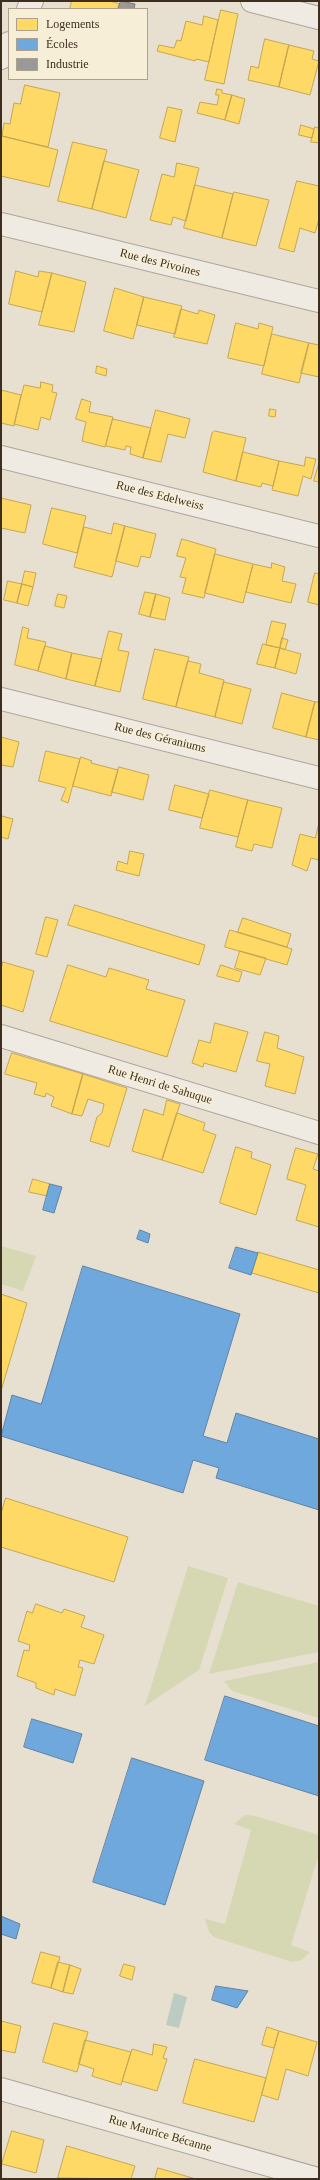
<!DOCTYPE html>
<html>
<head>
<meta charset="utf-8">
<style>
  body { margin:0 }
  #map { position:relative; width:320px; height:2180px; overflow:hidden; background:#e7e0d1; font-family:Georgia,serif }
  canvas { display:block }
  .frame { position:absolute; inset:0; border:2px solid #3d2e20; pointer-events:none }
  .legend { position:absolute; left:8px; top:8px; width:140px; height:72px; box-sizing:border-box; background:#f7eed8; border:1px solid #ada18e; margin:0; padding:5px 7px; list-style:none; font-size:12px; color:#3d2e20 }
  .legend li { display:flex; align-items:center; gap:8px; height:20px }
  .legend b { width:20px; border:1px solid #ada18e }
</style>
</head>
<body>
<div id="map">
<canvas width="320" height="2180"></canvas>
<div class="frame"></div>
<ul class="legend">
<li><b style="height:11px;background:#ffd966"></b>Logements</li>
<li><b style="height:11px;background:#6fa8dc"></b>Écoles</li>
<li><b style="height:11px;background:#999"></b>Industrie</li>
</ul>
</div>
<script>
const c = document.querySelector('canvas').getContext('2d');
c.lineJoin = 'round';
function fill(path, color) { c.fillStyle = color; c.fill(path, 'evenodd'); }
function trace(path, color, width, dash) { c.strokeStyle = color; c.lineWidth = width; c.lineCap = dash ? 'butt' : 'round'; c.setLineDash(dash || []); c.stroke(path); }
function write(font, color, halo, rows, align = 'center') {
  c.font = font + ' Georgia,serif'; c.lineWidth = 4; c.setLineDash([]); c.textBaseline = 'middle'; c.strokeStyle = halo; c.fillStyle = color; for (const [text, x, y, turn = 0] of rows) {
    c.save(); c.translate(x, y); c.rotate((+turn || 0) * Math.PI / 180); c.textAlign = isNaN(turn) ? turn : align; if (halo) c.strokeText(text, 0, 0); c.fillText(text, 0, 0); c.restore();
  }
}
fill(new Path2D(`
  M 1,1246 L 36,1256 L 23,1291 L 1,1284 Z
  M 188,1566 L 228,1578 L 199,1670 L 145,1706 Z
  M 238,1582 L 319,1606 L 319,1652 L 209,1674 Z
  M 319,1662 L 319,1718 L 232,1691 L 224,1681 Z
  M 245,1815 L 255,1816 L 319,1835 L 319,1854 L 291,1945 L 310,1952 L 302,1960 L 292,1962 L 214,1937 L 209,1932 L 205,1919 L 225,1924 L 251,1830 L 234,1824 Z`), '#d6d7b3');
fill(new Path2D(`
  M 174,1993 L 187,1997 L 179,2028 L 166,2025 Z`), '#bcccc2');
const homes = new Path2D(`
  M 72,1 L 110,1 L 120,4 L 118,9 L 70,9 Z
  M 221,10 L 238,14 L 224,84 L 205,80 Z
  M 204,16 L 218,20 L 209,62 L 196,59 L 195,61 L 157,51 L 159,45 L 174,48 L 177,40 L 181,41 L 186,21 L 202,25 Z
  M 265,39 L 289,45 L 279,87 L 248,80 L 251,66 L 258,68 Z
  M 289,45 L 314,51 L 312,59 L 319,61 L 310,95 L 279,87 Z
  M 25,85 L 60,93 L 48,147 L 2,136 L 4,123 L 10,124 L 14,103 L 20,104 Z
  M 217,89 L 222,90 L 222,93 L 232,95 L 225,120 L 197,113 L 200,102 L 217,105 L 219,95 L 216,95 Z
  M 232,95 L 245,99 L 239,124 L 225,120 Z
  M 168,107 L 182,110 L 175,142 L 160,138 Z
  M 301,125 L 314,129 L 312,138 L 299,135 Z
  M 315,127 L 319,128 L 319,143 L 311,142 Z
  M 2,136 L 58,150 L 49,187 L 1,176 Z
  M 73,142 L 107,150 L 92,209 L 58,201 Z
  M 104,161 L 139,170 L 126,218 L 92,209 Z
  M 177,163 L 199,168 L 186,221 L 173,217 L 171,225 L 150,220 L 162,174 L 174,177 Z
  M 297,181 L 319,186 L 319,219 L 315,233 L 300,228 L 294,252 L 279,248 Z
  M 195,185 L 233,194 L 222,238 L 184,228 Z
  M 234,192 L 269,200 L 256,246 L 222,238 Z
  M 16,271 L 38,277 L 39,271 L 52,273 L 42,312 L 9,304 Z
  M 52,273 L 86,282 L 74,332 L 39,325 Z
  M 115,288 L 144,297 L 133,339 L 104,331 Z
  M 144,297 L 182,306 L 175,334 L 137,325 Z
  M 181,309 L 198,314 L 199,310 L 215,315 L 207,344 L 174,337 Z
  M 236,323 L 258,329 L 259,323 L 273,327 L 264,366 L 228,358 Z
  M 272,334 L 309,343 L 299,383 L 262,374 Z
  M 309,343 L 319,345 L 319,377 L 301,373 Z
  M 97,366 L 107,369 L 106,376 L 96,373 Z
  M 41,382 L 53,385 L 52,392 L 57,393 L 50,420 L 41,417 L 38,430 L 14,424 L 24,385 L 40,388 Z
  M 1,390 L 21,395 L 14,426 L 1,423 Z
  M 82,399 L 91,402 L 89,412 L 113,417 L 105,447 L 82,441 L 86,422 L 76,419 Z
  M 270,409 L 276,410 L 275,417 L 269,416 Z
  M 156,410 L 190,419 L 185,438 L 168,434 L 161,462 L 143,458 Z
  M 113,419 L 151,428 L 143,458 L 130,454 L 131,447 L 126,446 L 125,450 L 106,446 Z
  M 215,431 L 246,438 L 236,481 L 203,472 L 212,433 Z
  M 243,452 L 279,461 L 273,486 L 262,483 L 261,487 L 236,481 Z
  M 306,457 L 316,459 L 311,479 L 303,476 L 298,496 L 272,490 L 279,461 L 304,466 Z
  M 319,463 L 319,482 L 314,481 Z
  M 1,498 L 31,505 L 25,533 L 1,528 Z
  M 52,508 L 86,516 L 77,553 L 43,544 Z
  M 114,523 L 125,526 L 112,577 L 74,567 L 84,527 L 111,534 Z
  M 125,526 L 156,534 L 150,558 L 141,556 L 138,567 L 116,561 Z
  M 182,539 L 216,549 L 204,598 L 182,593 L 186,578 L 180,577 L 186,558 L 177,556 Z
  M 215,554 L 253,564 L 243,603 L 205,593 Z
  M 272,563 L 285,567 L 282,581 L 296,584 L 291,603 L 246,592 L 253,564 L 271,568 Z
  M 25,571 L 36,573 L 33,587 L 22,584 Z
  M 315,573 L 319,574 L 319,605 L 308,602 Z
  M 8,581 L 22,584 L 17,603 L 4,600 Z
  M 22,584 L 33,587 L 28,606 L 17,603 Z
  M 145,592 L 156,594 L 150,617 L 139,614 Z
  M 58,594 L 67,596 L 64,608 L 55,606 Z
  M 156,594 L 170,598 L 165,620 L 150,617 Z
  M 272,621 L 286,624 L 280,648 L 266,645 Z
  M 23,627 L 29,629 L 27,638 L 46,642 L 38,671 L 15,665 Z
  M 109,631 L 122,634 L 118,650 L 129,652 L 120,692 L 95,686 Z
  M 282,638 L 288,640 L 285,650 L 280,648 Z
  M 263,644 L 280,648 L 275,668 L 257,664 Z
  M 45,646 L 72,653 L 66,679 L 38,671 Z
  M 280,648 L 301,654 L 296,674 L 275,668 Z
  M 155,649 L 189,657 L 176,707 L 143,699 Z
  M 72,653 L 102,659 L 95,686 L 66,679 Z
  M 188,661 L 201,664 L 199,673 L 224,680 L 215,717 L 176,707 Z
  M 224,682 L 251,689 L 242,724 L 215,717 Z
  M 282,693 L 315,702 L 306,737 L 273,728 Z
  M 315,702 L 319,702 L 319,740 L 306,737 Z
  M 1,737 L 19,742 L 13,767 L 1,765 Z
  M 46,751 L 80,759 L 68,803 L 61,800 L 66,788 L 39,781 Z
  M 81,757 L 92,761 L 91,763 L 118,770 L 111,796 L 73,786 Z
  M 119,767 L 149,775 L 143,800 L 112,792 Z
  M 175,785 L 209,794 L 202,818 L 169,810 Z
  M 210,790 L 248,800 L 238,837 L 200,828 Z
  M 248,800 L 282,808 L 272,848 L 254,844 L 252,851 L 236,847 Z
  M 2,816 L 13,819 L 8,839 L 1,837 Z
  M 319,823 L 319,860 L 311,858 L 307,871 L 292,865 L 300,834 L 315,838 Z
  M 130,851 L 144,854 L 139,876 L 116,870 L 118,861 L 127,864 Z
  M 75,905 L 205,945 L 199,965 L 68,925 Z
  M 46,917 L 58,920 L 47,957 L 36,954 Z
  M 243,918 L 291,934 L 287,947 L 238,932 Z
  M 230,930 L 292,949 L 287,965 L 225,947 Z
  M 240,951 L 266,958 L 260,975 L 235,968 Z
  M 3,962 L 34,971 L 23,1012 L 1,1005 L 1,970 Z
  M 68,965 L 106,977 L 109,968 L 149,980 L 146,989 L 185,1000 L 167,1057 L 50,1021 Z
  M 221,965 L 242,972 L 239,982 L 217,976 Z
  M 215,1023 L 248,1032 L 236,1072 L 204,1063 L 203,1067 L 192,1063 L 199,1040 L 210,1043 Z
  M 265,1032 L 279,1036 L 277,1048 L 304,1057 L 295,1094 L 265,1086 L 270,1064 L 257,1061 Z
  M 12,1053 L 83,1074 L 72,1114 L 51,1106 L 54,1097 L 46,1093 L 45,1097 L 34,1094 L 37,1083 L 5,1074 Z
  M 83,1074 L 127,1088 L 109,1147 L 90,1141 L 97,1117 L 102,1113 L 104,1104 L 88,1099 L 82,1116 L 72,1114 Z
  M 167,1100 L 180,1104 L 162,1160 L 132,1151 L 144,1109 L 163,1115 Z
  M 177,1113 L 205,1123 L 203,1130 L 216,1135 L 203,1173 L 162,1160 Z
  M 236,1147 L 252,1152 L 251,1158 L 271,1165 L 256,1215 L 220,1203 Z
  M 296,1148 L 318,1154 L 313,1169 L 319,1171 L 319,1227 L 296,1220 L 306,1185 L 287,1179 Z
  M 33,1179 L 50,1184 L 47,1196 L 29,1192 Z
  M 258,1252 L 319,1270 L 319,1293 L 252,1273 Z
  M 1,1294 L 27,1303 L 1,1391 Z
  M 6,1498 L 128,1537 L 114,1582 L 1,1547 L 1,1514 Z
  M 36,1604 L 62,1613 L 64,1609 L 85,1616 L 81,1627 L 104,1635 L 94,1664 L 80,1660 L 78,1667 L 83,1668 L 75,1696 L 55,1689 L 54,1695 L 36,1688 L 36,1683 L 17,1676 L 24,1650 L 29,1651 L 30,1645 L 18,1641 L 27,1611 L 32,1613 Z
  M 41,1952 L 60,1957 L 51,1988 L 32,1983 Z
  M 58,1962 L 70,1965 L 63,1992 L 51,1988 Z
  M 124,1964 L 135,1967 L 132,1980 L 120,1976 Z
  M 70,1965 L 81,1969 L 73,1994 L 63,1992 Z
  M 1,2021 L 21,2026 L 15,2053 L 1,2050 Z
  M 54,2023 L 88,2032 L 77,2072 L 43,2062 Z
  M 267,2027 L 279,2031 L 274,2048 L 262,2045 Z
  M 279,2031 L 317,2042 L 308,2076 L 286,2069 L 278,2100 L 262,2095 Z
  M 85,2040 L 131,2052 L 121,2085 L 92,2076 L 94,2069 L 79,2064 Z
  M 154,2044 L 167,2047 L 163,2058 L 167,2059 L 157,2091 L 122,2081 L 132,2049 L 152,2055 Z
  M 195,2059 L 266,2078 L 254,2122 L 183,2103 Z
  M 12,2131 L 44,2140 L 36,2173 L 2,2164 Z
  M 67,2146 L 135,2166 L 131,2179 L 58,2178 Z
  M 158,2168 L 196,2179 L 155,2179 Z`);
fill(homes, '#ffd966');
trace(homes, '#c5a651', 1);
const schools = new Path2D(`
  M 50,1184 L 62,1187 L 54,1213 L 43,1210 Z
  M 140,1230 L 150,1234 L 148,1243 L 137,1239 Z
  M 236,1247 L 258,1253 L 251,1275 L 229,1268 Z
  M 83,1266 L 240,1314 L 203,1436 L 227,1443 L 236,1413 L 319,1439 L 319,1510 L 216,1478 L 219,1468 L 193,1460 L 183,1493 L 1,1436 L 12,1395 L 41,1404 Z
  M 225,1696 L 319,1726 L 319,1796 L 205,1760 Z
  M 32,1719 L 82,1734 L 73,1763 L 24,1747 Z
  M 132,1758 L 204,1781 L 165,1905 L 93,1882 Z
  M 1,1916 L 20,1924 L 16,1939 L 1,1934 Z
  M 216,1986 L 248,1991 L 237,2008 L 212,2000 Z`);
fill(schools, '#6fa8dc');
trace(schools, '#6083a4', 1);
const industry = new Path2D(`
  M 121,1 L 135,4 L 134,9 L 118,9 Z`);
fill(industry, '#999');
trace(industry, '#7d7975', 1);
const minor = new Path2D(`
  M 252,1 L 319,18
  M 1,224 L 319,301
  M 1,457 L 319,536
  M 1,699 L 319,778
  M 1,1036 L 319,1133
  M 1,2089 L 318,2179`);
const tertiary = new Path2D(`
  M 28,9 L 32,1
  M 1,58 L 9,43`);
trace(minor, '#ada599', 24);
trace(tertiary, '#ada599', 24);
trace(minor, '#efebe3', 22);
trace(tertiary, '#efebe3', 22);
write('12px', '#3d2e20', '#f7eed8', [
  ["Rue des Pivoines",160,263,14],
  ["Rue des Edelweiss",160,496,14],
  ["Rue des Géraniums",160,738,14],
  ["Rue Henri de Sahuque",160,1085,17],
  ["Rue Maurice Bécanne",160,2134,16]
]);
</script>
</body>
</html>
